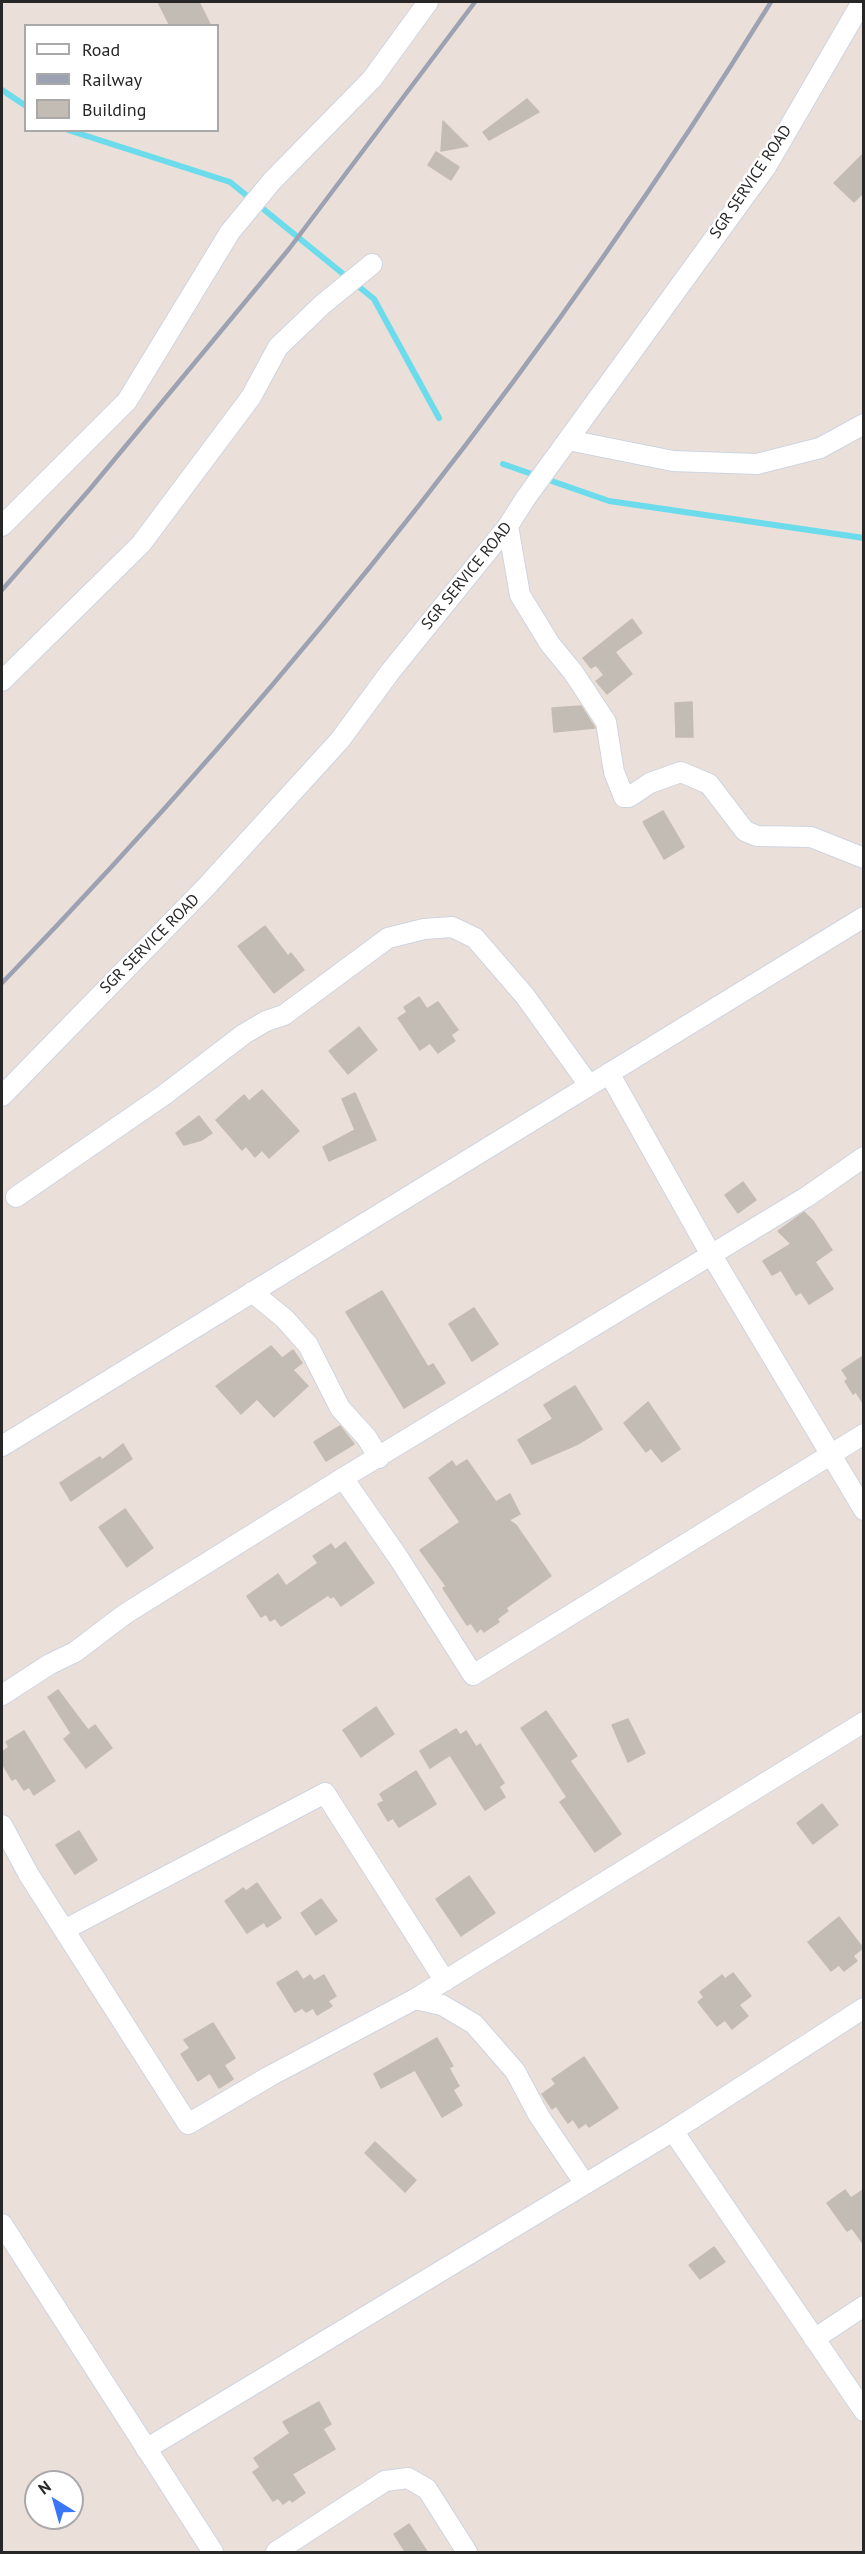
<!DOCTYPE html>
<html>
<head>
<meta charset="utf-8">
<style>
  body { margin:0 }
  #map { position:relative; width:865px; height:2554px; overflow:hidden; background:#eae0d9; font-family:"PT Sans",sans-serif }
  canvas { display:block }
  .frame { position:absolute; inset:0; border:3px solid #272727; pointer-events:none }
  .legend { position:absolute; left:24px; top:24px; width:195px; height:108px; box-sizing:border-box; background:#fff; border:2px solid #a9a9a9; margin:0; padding:8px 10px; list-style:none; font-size:18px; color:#272727 }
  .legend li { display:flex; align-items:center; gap:12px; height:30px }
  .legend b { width:30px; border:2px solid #a9a9a9 }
  .north { position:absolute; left:24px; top:2470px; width:60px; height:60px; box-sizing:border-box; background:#fff; border:2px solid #a9a9a9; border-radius:50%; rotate:323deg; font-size:16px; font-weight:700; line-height:24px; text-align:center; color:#272727 }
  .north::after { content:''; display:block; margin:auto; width:21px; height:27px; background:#3a77f6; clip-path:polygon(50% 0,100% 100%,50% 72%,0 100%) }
</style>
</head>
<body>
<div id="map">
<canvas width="865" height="2554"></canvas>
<div class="frame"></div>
<ul class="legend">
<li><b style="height:8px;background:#fff"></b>Road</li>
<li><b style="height:8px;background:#9ca2b2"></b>Railway</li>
<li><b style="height:16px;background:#c2bcb5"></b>Building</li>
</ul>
<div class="north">N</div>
</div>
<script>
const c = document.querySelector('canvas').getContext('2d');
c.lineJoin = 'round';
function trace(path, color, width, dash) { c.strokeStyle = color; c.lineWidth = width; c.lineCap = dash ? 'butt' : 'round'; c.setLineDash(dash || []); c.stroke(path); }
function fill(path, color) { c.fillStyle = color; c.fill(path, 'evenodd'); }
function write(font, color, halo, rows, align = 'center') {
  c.font = font + ' "PT Sans",sans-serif'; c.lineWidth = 5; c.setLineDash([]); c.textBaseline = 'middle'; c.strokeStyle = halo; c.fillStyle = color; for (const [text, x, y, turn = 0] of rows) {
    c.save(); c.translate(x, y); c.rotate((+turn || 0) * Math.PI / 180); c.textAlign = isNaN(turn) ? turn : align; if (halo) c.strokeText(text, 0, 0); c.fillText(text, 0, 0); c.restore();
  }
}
trace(new Path2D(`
  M 2,90 L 26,106
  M 68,130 L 230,182 L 374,299 L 439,418
  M 503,464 L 609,501 L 864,538`), '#6cdcec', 6);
const building = new Path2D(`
  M 158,2 L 199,2 L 211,26 L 170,26 Z
  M 527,99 L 539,112 L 489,140 L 483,132 Z
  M 443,121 L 468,146 L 441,151 Z
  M 436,152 L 459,167 L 451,180 L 428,165 Z
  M 864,153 L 864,192 L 854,202 L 834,183 Z
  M 632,619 L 642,633 L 615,652 L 632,674 L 607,694 L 596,681 L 604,675 L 596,665 L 591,668 L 583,658 Z
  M 692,702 L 693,737 L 676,737 L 675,703 Z
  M 581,706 L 595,728 L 554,732 L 552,708 Z
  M 663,811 L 684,847 L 664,859 L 643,822 Z
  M 265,926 L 288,956 L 291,953 L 304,970 L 274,993 L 238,946 Z
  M 419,997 L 427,1009 L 438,1002 L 458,1030 L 451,1035 L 455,1041 L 438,1053 L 430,1043 L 420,1050 L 398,1018 L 407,1012 L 404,1007 Z
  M 359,1027 L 377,1050 L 348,1074 L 329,1051 Z
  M 262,1090 L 299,1131 L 269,1158 L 262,1150 L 255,1157 L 246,1146 L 242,1150 L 216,1120 L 244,1095 L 249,1101 Z
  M 355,1093 L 376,1140 L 329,1161 L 323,1147 L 355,1130 L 342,1099 Z
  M 199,1116 L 212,1133 L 202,1140 L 184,1145 L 176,1133 Z
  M 743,1182 L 756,1200 L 738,1213 L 725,1195 Z
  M 804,1212 L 813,1221 L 832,1250 L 815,1262 L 833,1289 L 809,1304 L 801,1292 L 796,1295 L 781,1270 L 772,1275 L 763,1261 L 791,1244 L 778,1231 Z
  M 382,1291 L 428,1367 L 433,1364 L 445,1383 L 404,1408 L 346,1312 Z
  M 474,1308 L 498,1344 L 472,1361 L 449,1324 Z
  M 271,1346 L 282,1358 L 293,1350 L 302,1363 L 293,1370 L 308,1386 L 274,1417 L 257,1399 L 241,1414 L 216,1386 Z
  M 863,1356 L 864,1387 L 863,1403 L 856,1392 L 853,1394 L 845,1381 L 848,1379 L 842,1370 Z
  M 575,1386 L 602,1429 L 578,1444 L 532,1464 L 518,1440 L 553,1419 L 544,1405 Z
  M 648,1402 L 680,1449 L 662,1462 L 651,1448 L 646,1452 L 624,1423 Z
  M 340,1426 L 354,1444 L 326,1461 L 314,1442 Z
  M 123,1444 L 132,1459 L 71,1501 L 60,1483 L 100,1457 L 102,1460 Z
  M 467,1460 L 496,1502 L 510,1494 L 520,1514 L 509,1520 L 516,1525 L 551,1576 L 506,1608 L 508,1611 L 497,1619 L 499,1622 L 484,1632 L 481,1628 L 477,1632 L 471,1623 L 467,1625 L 443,1588 L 446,1586 L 420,1550 L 460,1522 L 429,1478 L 452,1461 L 456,1467 Z
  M 125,1509 L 153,1548 L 127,1567 L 99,1527 Z
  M 345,1542 L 374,1583 L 341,1606 L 334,1596 L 331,1598 L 328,1595 L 281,1626 L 275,1618 L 270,1621 L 266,1614 L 261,1617 L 247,1596 L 278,1574 L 286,1586 L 318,1563 L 313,1556 L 331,1544 L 335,1550 Z
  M 58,1690 L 88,1730 L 95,1725 L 112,1748 L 86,1768 L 64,1739 L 71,1733 L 48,1697 Z
  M 376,1707 L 394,1734 L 361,1757 L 343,1730 Z
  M 546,1711 L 577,1756 L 570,1761 L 621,1834 L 595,1852 L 560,1802 L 567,1797 L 521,1728 Z
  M 628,1719 L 645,1753 L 628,1762 L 612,1725 Z
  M 456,1729 L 460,1735 L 466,1731 L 476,1747 L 480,1744 L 504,1783 L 499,1787 L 505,1797 L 485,1810 L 450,1755 L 430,1768 L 420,1751 Z
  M 24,1731 L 55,1781 L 34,1795 L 29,1787 L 24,1790 L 16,1778 L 12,1780 L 2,1763 L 2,1752 L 9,1747 L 6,1742 Z
  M 416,1771 L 436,1804 L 399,1827 L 393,1818 L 388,1821 L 378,1804 L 384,1801 L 380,1794 Z
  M 822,1804 L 838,1825 L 813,1844 L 797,1823 Z
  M 79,1831 L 97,1860 L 75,1874 L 56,1845 Z
  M 469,1876 L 495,1913 L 461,1936 L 436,1899 Z
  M 257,1883 L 281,1918 L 267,1927 L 264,1922 L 247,1933 L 225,1901 L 243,1888 L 246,1891 Z
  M 321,1899 L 337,1921 L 316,1935 L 301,1913 Z
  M 839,1917 L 863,1948 L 853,1956 L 857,1961 L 844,1971 L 839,1965 L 831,1971 L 808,1942 Z
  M 297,1971 L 303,1980 L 310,1975 L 314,1981 L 324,1975 L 336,1996 L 328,2001 L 332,2006 L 317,2015 L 313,2008 L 306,2012 L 302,2008 L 295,2012 L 277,1983 Z
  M 733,1973 L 751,1996 L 739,2005 L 748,2016 L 732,2029 L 725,2020 L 717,2026 L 698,2002 L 704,1997 L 700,1992 L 722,1975 L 725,1979 Z
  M 213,2023 L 235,2058 L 224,2065 L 233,2079 L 219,2088 L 210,2073 L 198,2081 L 181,2054 L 190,2048 L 184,2040 Z
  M 437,2038 L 453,2066 L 449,2068 L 459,2086 L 453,2090 L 462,2105 L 442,2117 L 415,2070 L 381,2088 L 374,2074 Z
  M 584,2057 L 618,2108 L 589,2127 L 586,2123 L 579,2128 L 573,2119 L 568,2123 L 556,2106 L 552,2109 L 542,2094 L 556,2084 L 552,2079 Z
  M 375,2142 L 416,2180 L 405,2192 L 365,2153 Z
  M 864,2189 L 864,2245 L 852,2228 L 847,2231 L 827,2203 L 845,2190 L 851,2198 Z
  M 714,2247 L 725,2262 L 700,2279 L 689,2265 Z
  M 319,2402 L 331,2424 L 323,2429 L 335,2449 L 292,2474 L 305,2493 L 292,2502 L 290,2499 L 283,2504 L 278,2498 L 273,2501 L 253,2472 L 260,2467 L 254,2458 L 290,2433 L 283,2422 Z
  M 409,2524 L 428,2553 L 406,2553 L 394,2534 Z`);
fill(building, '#c2bcb5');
trace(building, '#c5bcb3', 1.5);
const minor = new Path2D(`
  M 568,440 L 673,461 L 757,464 L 820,448 L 864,424
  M 2,526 L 127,401 L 230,232 L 272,181 L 372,79 L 428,2
  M 508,526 L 520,595 L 550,644 L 573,672 L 606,722 L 614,772 L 624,797 L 629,797 L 650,783 L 681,772 L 709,784 L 745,831 L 757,836 L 811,837 L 864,858
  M 2,681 L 141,544 L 251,397 L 278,347 L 323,304 L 372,264
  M 609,1073 L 705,1244 L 864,1510
  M 2,1096 L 206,887 L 340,740 L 390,672 L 508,526 L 525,499 L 766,167 L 862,2
  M 16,1197 L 164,1095 L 244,1034 L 266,1021 L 284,1015 L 388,938 L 424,929 L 452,927 L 475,938 L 525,996 L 589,1085
  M 252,1292 L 285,1319 L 308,1345 L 340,1408 L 367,1438 L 379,1458
  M 2,1446 L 864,917
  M 343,1478 L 398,1557 L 473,1675 L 864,1434
  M 2,1695 L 50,1664 L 75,1652 L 125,1614 L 343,1478 L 808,1196 L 864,1157
  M 2,1825 L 29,1875 L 188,2124 L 270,2076 L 415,1999 L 442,2005 L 474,2024 L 515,2071 L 539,2116 L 585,2184
  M 64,1930 L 325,1793 L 445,1981
  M 415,1999 L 864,1722
  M 673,2131 L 864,2411
  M 2,2224 L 213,2552
  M 814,2339 L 864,2306
  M 146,2449 L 673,2131 L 864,2008
  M 276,2552 L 385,2481 L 408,2478 L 427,2489 L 467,2552`);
trace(minor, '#ced4e1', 22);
trace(minor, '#fff', 20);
trace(new Path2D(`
  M 2,590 L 90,489 L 289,249 L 475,2
  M 2,983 C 291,684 552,356 771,2`), '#9ca2b2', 4.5);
write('16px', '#272727', '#fff', [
  ["SGR SERVICE ROAD",751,182,-56],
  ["SGR SERVICE ROAD",467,576,-51],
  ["SGR SERVICE ROAD",150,944,-45]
]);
</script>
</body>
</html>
